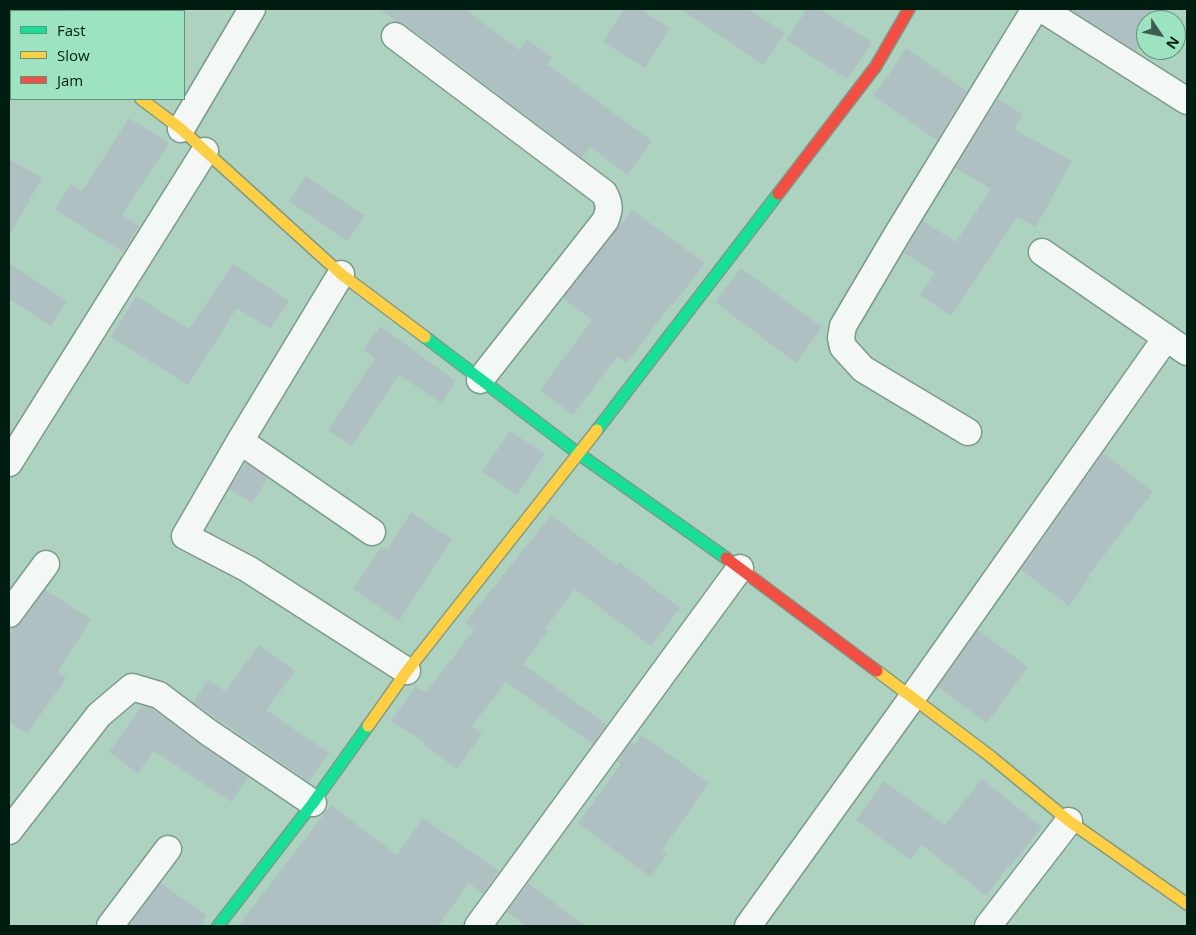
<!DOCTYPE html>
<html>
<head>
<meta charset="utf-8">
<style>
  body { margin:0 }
  #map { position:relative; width:1196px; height:935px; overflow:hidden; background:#add3c0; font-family:"Open Sans",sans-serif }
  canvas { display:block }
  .frame { position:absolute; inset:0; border:10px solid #011d11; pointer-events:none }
  .legend { position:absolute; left:10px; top:10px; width:175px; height:90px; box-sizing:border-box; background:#9de3c1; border:1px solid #5f947b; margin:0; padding:6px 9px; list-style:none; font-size:15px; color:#011d11 }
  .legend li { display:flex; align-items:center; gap:10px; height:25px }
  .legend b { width:25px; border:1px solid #5f947b }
  .north { position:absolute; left:1136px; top:10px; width:50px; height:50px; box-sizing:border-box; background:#9de3c1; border:1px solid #5f947b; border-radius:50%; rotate:124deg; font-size:14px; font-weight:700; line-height:20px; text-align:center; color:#011d11 }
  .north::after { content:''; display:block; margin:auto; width:18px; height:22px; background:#3d5d4e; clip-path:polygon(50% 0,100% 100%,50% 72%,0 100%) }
</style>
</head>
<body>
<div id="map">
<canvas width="1196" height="935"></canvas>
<div class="frame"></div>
<ul class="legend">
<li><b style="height:6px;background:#16e098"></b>Fast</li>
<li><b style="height:6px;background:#ffcf43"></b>Slow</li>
<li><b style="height:6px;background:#f24e42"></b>Jam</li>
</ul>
<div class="north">N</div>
</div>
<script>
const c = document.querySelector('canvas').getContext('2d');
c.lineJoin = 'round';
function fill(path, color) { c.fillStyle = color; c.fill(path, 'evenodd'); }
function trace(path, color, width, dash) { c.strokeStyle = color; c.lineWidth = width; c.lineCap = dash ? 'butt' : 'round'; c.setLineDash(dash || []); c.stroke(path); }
fill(new Path2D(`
  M 379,9 L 465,9 L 519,50 L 527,39 L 552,58 L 547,64 L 652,141 L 628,175 L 590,147 L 582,158 L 404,24 L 396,21 Z
  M 624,9 L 640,9 L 670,28 L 645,68 L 603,42 Z
  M 681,9 L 749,9 L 785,33 L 763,65 Z
  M 807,9 L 820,9 L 872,42 L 863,57 L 847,79 L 786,40 Z
  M 1070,9 L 1163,9 L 1156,20 L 1146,20 L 1146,35 L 1136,51 Z
  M 906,48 L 967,91 L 937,140 L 873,96 L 888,76 Z
  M 998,99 L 1023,114 L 1014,129 L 1072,161 L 1036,227 L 1017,217 L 951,316 L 920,295 L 935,273 L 904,253 L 923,221 L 956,242 L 991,189 L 955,168 Z
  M 129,118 L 169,143 L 122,215 L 139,226 L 123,252 L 55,210 L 71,184 L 82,191 Z
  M 9,159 L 42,178 L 9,236 Z
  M 306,176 L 365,216 L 347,241 L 289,201 Z
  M 632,210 L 705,263 L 673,305 L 671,304 L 627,363 L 618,356 L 573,415 L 540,390 L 592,320 L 563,298 Z
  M 9,263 L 67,301 L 51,326 L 9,299 Z
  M 233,264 L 289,301 L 270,329 L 237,308 L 188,385 L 111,337 L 136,296 L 189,329 Z
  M 741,268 L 822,327 L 796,363 L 715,302 Z
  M 380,326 L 456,381 L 441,403 L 399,375 L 352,446 L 328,430 L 375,358 L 363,350 Z
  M 510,431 L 545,454 L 517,495 L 482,472 Z
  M 1103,453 L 1153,492 L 1088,576 L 1090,577 L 1069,606 L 1021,570 Z
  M 246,463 L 268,478 L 252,503 L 229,489 Z
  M 411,512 L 452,539 L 399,621 L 353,589 L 382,546 L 387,550 Z
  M 551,515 L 617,565 L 619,562 L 680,608 L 651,646 L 575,589 L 545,629 L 548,631 L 523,664 L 607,725 L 593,744 L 506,682 L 472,726 L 482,734 L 457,769 L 424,745 L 425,743 L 391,721 L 416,686 L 426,692 L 474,630 L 465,623 Z
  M 45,590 L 91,619 L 58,672 L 66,678 L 27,734 L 9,721 L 9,635 L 13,628 L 21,623 Z
  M 978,630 L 1028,667 L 987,723 L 938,687 Z
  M 259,645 L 295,671 L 266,710 L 329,753 L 309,782 L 193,702 L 208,680 L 225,691 Z
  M 142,706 L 152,709 L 199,744 L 248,777 L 231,802 L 154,751 L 138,773 L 109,752 Z
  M 642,735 L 709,783 L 662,850 L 667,854 L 650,877 L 578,823 L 621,764 L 617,761 L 631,742 L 635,745 Z
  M 982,779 L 1042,827 L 1010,867 L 1008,866 L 986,896 L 922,845 L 911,860 L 856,820 L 884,781 L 945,825 Z
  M 331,805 L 397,855 L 423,818 L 499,871 L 483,894 L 469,883 L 438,926 L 238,926 Z
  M 161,883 L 206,915 L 203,926 L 129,926 Z
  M 528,883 L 585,926 L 526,926 L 507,912 Z`), '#afc0c2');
const street = new Path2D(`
  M 1042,9 L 1187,101
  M 395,36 L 604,193 C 610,204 610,210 605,221 L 480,380
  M 9,58 L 11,54
  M 181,129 L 252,9
  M 1042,252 L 1187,352
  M 341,274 L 240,441 L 185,536 L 248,569 L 407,671
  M 968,432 L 863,369 L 843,347 L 841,338 L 843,326 L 898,233 L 1035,9
  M 240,441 L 372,532
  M 9,463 L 205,151
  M 9,614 L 46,564
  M 9,831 L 99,715 L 132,687 L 159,695 L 208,732 L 313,803
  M 110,926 L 168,849
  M 478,926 L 740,568
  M 748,926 L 912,698 L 1166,338
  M 988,926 L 1069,821`);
const fast = new Path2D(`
  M 425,337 L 579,454 L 726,558
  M 597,430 L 778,194
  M 218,926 L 313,803 L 368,726`);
const slow = new Path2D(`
  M 141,99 L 181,129 L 341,274 L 425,337
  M 877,671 L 990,756 L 1069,821 L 1187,904
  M 368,726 L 407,671 L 597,430`);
const jam = new Path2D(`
  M 26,9 L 28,11
  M 778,194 L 876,66 L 909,9
  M 726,558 L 877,671`);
trace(street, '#7c9a8b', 29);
trace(fast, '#7c9a8b', 14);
trace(slow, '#7c9a8b', 14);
trace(jam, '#7c9a8b', 14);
trace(street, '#f3f8f6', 26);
trace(fast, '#16e098', 11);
trace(slow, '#ffcf43', 11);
trace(jam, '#f24e42', 11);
</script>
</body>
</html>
